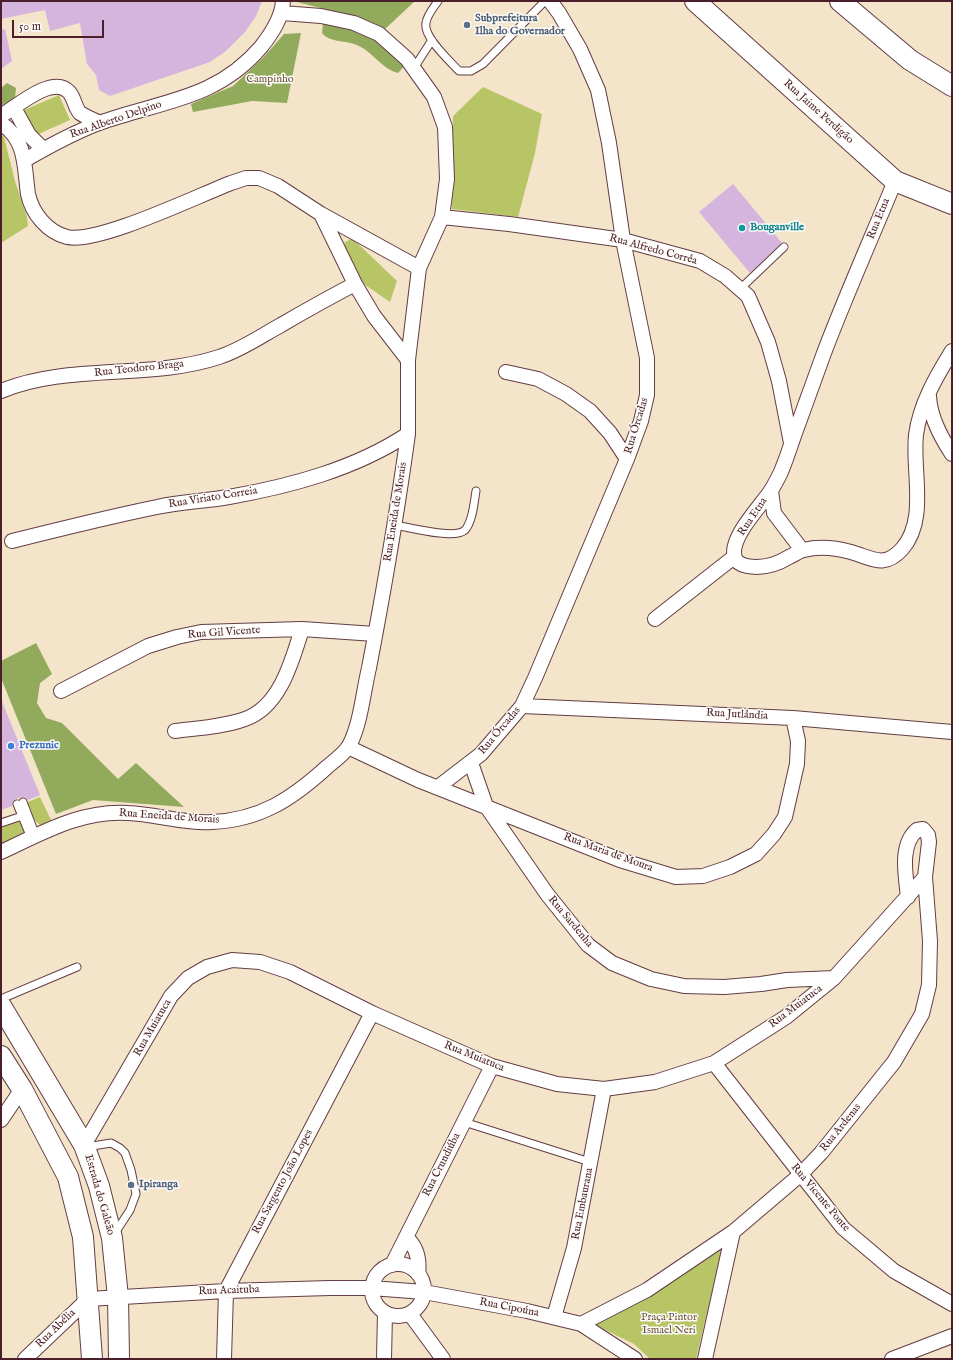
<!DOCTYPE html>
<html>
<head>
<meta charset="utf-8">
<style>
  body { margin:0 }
  #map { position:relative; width:953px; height:1360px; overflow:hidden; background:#f3e4ca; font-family:"IM FELL English",serif }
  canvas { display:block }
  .frame { position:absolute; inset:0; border:2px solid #4a1f2b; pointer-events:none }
  .scale { position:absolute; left:12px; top:20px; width:92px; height:18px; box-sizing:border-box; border:2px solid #4a1f2b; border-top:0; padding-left:5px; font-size:12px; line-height:14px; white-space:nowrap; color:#4a1f2b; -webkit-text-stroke:3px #fdfcf7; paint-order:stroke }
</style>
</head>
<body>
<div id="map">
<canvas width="953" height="1360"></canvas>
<div class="frame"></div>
<div class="scale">50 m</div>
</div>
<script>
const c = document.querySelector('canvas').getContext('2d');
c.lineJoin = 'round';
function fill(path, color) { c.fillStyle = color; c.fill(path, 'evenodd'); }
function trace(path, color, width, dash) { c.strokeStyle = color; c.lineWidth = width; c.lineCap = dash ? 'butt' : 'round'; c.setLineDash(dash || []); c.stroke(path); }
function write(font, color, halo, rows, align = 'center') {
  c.font = font + ' "IM FELL English",serif'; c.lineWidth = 3; c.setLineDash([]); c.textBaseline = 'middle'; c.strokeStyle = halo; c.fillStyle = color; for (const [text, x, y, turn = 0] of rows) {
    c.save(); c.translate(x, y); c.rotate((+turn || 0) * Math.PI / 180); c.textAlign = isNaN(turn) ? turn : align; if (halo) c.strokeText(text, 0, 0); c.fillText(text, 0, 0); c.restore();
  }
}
fill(new Path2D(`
  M 483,87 L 542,114 L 535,153 L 518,217 L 452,209 L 453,116 Z
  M 59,95 L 70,120 L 34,136 L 22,111 Z
  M 1,134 L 4,137 L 15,181 L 27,217 L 28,226 L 1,243 Z
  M 352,238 L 397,281 L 390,302 L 355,278 L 344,243 Z
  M 40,797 L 54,826 L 46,830 L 32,818 L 25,803 Z
  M 20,820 L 27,837 L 1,848 L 1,827 Z
  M 723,1246 L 696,1359 L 650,1359 L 634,1344 L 593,1324 Z`), '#b8c567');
fill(new Path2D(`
  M 293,1 L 415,1 L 385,29 L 360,18 Z
  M 323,22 L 356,30 L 378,41 L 405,65 L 398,73 C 382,69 373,52 357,45 C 346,40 330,43 322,33 Z
  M 301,33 L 287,103 L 252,101 L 193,112 L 191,104 L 233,86 L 263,58 L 284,34 Z
  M 7,83 L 16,88 L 15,98 L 1,106 L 1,88 Z
  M 36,643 L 52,674 L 40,683 L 37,703 L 46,718 L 62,723 L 118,779 L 136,763 L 184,807 L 93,800 L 56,814 L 1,678 L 1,661 Z`), '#92aa5c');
fill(new Path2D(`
  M 1,1 L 262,1 L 256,16 L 245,32 L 226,51 L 210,62 L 110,96 L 99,90 L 96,75 L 87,64 L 80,23 L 50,31 L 45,10 L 1,19 Z
  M 5,29 L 12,61 L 1,69 L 1,30 Z
  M 733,184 L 782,243 L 750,273 L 699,212 Z
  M 1,699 L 40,795 L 28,800 L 23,797 L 15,799 L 13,801 L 12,806 L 1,810 Z`), '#d5b5dd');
const service = new Path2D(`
  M 438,1 C 434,7 427,15 426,23 C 423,37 450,61 459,71 L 471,71 L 483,64 L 545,1
  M 414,68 L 432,40
  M 740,289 L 784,247
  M 395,525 C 408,527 455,540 465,530 C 473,521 474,502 476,491
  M 23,802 L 36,836
  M 17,804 L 31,838
  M 1,823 L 22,816
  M 1,999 L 77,967
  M 464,1122 L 590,1162
  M 86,1147 L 111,1143 L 120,1148 L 125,1153 L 131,1170 L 136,1194 L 130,1210 L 115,1233`);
const minor = new Path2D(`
  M 14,108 L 29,135 L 43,149
  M 1,116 C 16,107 53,74 69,92 C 74,97 75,108 80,113 C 86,117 94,120 100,123
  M 1,123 C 27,141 24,166 28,194 C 32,213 47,232 67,237 C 98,244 197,196 231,183 L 246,178 L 259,178 L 278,186 L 321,214 L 419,268
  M 25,160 C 49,146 73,133 99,123 C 160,101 216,100 261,47 C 272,33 282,18 283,1
  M 895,181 C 871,239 846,295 824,353 C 814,380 805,406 795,433 C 790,447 786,461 780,474 C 777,480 774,486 770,492 C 760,507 728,539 735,558 C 737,563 742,565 747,566 C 763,569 776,565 789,557 C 794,555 799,551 804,550 C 819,546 836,548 851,552 C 872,558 884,569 902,549 C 928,520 912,471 916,435 C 920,404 936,377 952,351
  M 321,214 L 355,284 L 374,316 L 408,360
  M 442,217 L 509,224 L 623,240 L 700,261 L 725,276 L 748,296 L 768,342 L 779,381 L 791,443
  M 506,372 L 538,379 L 566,394 L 590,411 L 610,433 L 627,459
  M 1,391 C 69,363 149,380 219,357 C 241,350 261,336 281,325 C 305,311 330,297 355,284
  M 929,396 C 930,417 940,436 952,454
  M 771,491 L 774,513 L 802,550
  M 12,541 C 60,529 108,517 157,507 C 180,502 205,501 229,497 C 291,486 355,469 408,434
  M 655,619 L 734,557
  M 61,691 L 148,646 L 177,637 L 201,632 L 302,629 L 375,634
  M 522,706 L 793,718 L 952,732
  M 175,731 C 198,728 223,727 245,719 C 280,707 292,661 302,629
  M 348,747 L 418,780 L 620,860 L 676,877 L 703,876 L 730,867 L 756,854 L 774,834 L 785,817 L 797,764 L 798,741 L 793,718
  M 471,763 L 486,806 L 547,894 L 588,945 L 612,963 L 651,979 L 684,986 L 724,987 L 761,984 L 787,980 L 834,978
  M 438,787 L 481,754 L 522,706 L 535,678 L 627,459 L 641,421 L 647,395 L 647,358 L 623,240 L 609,143 L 598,90 L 580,49 L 559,13 L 550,1
  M 1,852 C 42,833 81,810 128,813 C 156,814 184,824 212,822 C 260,820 292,799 327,767 C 334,761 344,754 349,746 C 361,723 363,693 369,668 C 382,600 394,531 404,462 L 408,434 L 408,360 L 419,268 L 442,217 L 447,179 L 445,127 L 434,97 L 407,59 L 379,34 L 354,23 L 321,16 L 282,13
  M 714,1063 L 843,1228 L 894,1271 L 952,1304
  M 1,1120 L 22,1089
  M 84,1145 L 171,996 L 188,978 L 207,967 L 232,960 L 260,962 L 290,972 L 372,1013 L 492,1066 L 557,1084 L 604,1089 L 655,1082 L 714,1063 L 786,1017 L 834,978 L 925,877
  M 406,1237 C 417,1247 420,1259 418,1274
  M372 1290a26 26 0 1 1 52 0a26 26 0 1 1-52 0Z
  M 392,1265 L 492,1066
  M 410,1314 L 443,1359
  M 554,1317 L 574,1248 L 604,1089
  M 581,1324 L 647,1290 L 733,1232 L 800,1175 L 821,1153 L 894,1062 L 922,1014 L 929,985 L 930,941 L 925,877 L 929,842 L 928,835 L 923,829 L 917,830 C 899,845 906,877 908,897
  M 25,1359 L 88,1299 L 226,1291 L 330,1288 L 371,1288 L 424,1292 L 527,1311 L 581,1324 L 635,1359
  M 224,1359 L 226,1291 L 372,1013
  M 384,1359 L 385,1313
  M 705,1359 L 733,1232
  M 892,1359 L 952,1336`);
const secondary = new Path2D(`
  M 695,1 L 895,181 L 952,204
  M 840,1 L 910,60 L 952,86
  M 1,1006 L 84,1145 L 99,1186 L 112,1238 L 118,1297 L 119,1359
  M 1,1056 L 22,1089 L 68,1177 L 83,1237 L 92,1359`);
trace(service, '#633d43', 9);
trace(minor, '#633d43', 16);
trace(secondary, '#633d43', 22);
trace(service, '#fff', 7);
trace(minor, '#fff', 14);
trace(secondary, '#fff', 20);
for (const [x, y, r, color] of [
  [467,25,4,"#5c6f8a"],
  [742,228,4,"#0f9aa8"],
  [11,746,4,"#3f7fe0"],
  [131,1185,4,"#5c6f8a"]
]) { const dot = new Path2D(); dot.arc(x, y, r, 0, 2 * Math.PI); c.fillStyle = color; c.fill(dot); trace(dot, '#fdfcf7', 1.5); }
write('bold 11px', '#4e5e75', '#fdfcf7', [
  ["Subprefeitura",475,19],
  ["Ilha do Governador",475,32],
  ["Ipiranga",139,1185]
], 'left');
write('11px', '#6b513d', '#fdfcf7', [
  ["Campinho",270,80],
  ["Praça Pintor",669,1318],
  ["Ismael Neri",669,1331]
]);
write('11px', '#4a1f2b', '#fdfcf7', [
  ["Rua Jaime Perdigão",818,112,42],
  ["Rua Alberto Delpino",116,120,-19],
  ["Rua Etna",879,219,-68],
  ["Rua Alfredo Corrêa",653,250,15],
  ["Rua Teodoro Braga",139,369,-6],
  ["Rua Órcadas",637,426,-73],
  ["Rua Viriato Correia",213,498,-9],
  ["Rua Eneida de Morais",396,512,-81],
  ["Rua Etna",753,517,-56],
  ["Rua Gil Vicente",224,633,-4],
  ["Rua Jutlândia",737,715,3],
  ["Rua Órcadas",500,731,-50],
  ["Rua Eneida de Morais",169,817,4],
  ["Rua Maria de Moura",608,853,20],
  ["Rua Sardenha",570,922,50],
  ["Rua Muiatuca",796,1007,-37],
  ["Rua Muiatuca",153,1028,-60],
  ["Rua Muiatuca",474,1057,22],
  ["Rua Ardenas",841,1128,-51],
  ["Rua Crundiúba",442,1165,-63],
  ["Rua Sargento João Lopes",283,1182,-62],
  ["Estrada do Galeão",99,1195,74],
  ["Rua Vicente Ponte",820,1198,50],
  ["Rua Embaurana",583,1204,-79],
  ["Rua Acaituba",229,1291,-2],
  ["Rua Cipoúna",509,1308,11],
  ["Rua Abélia",56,1329,-44]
]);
write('bold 11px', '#0d838f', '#fdfcf7', [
  ["Bouganville",750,228]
], 'left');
write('bold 11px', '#366cbe', '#fdfcf7', [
  ["Prezunic",19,746]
], 'left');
</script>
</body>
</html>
